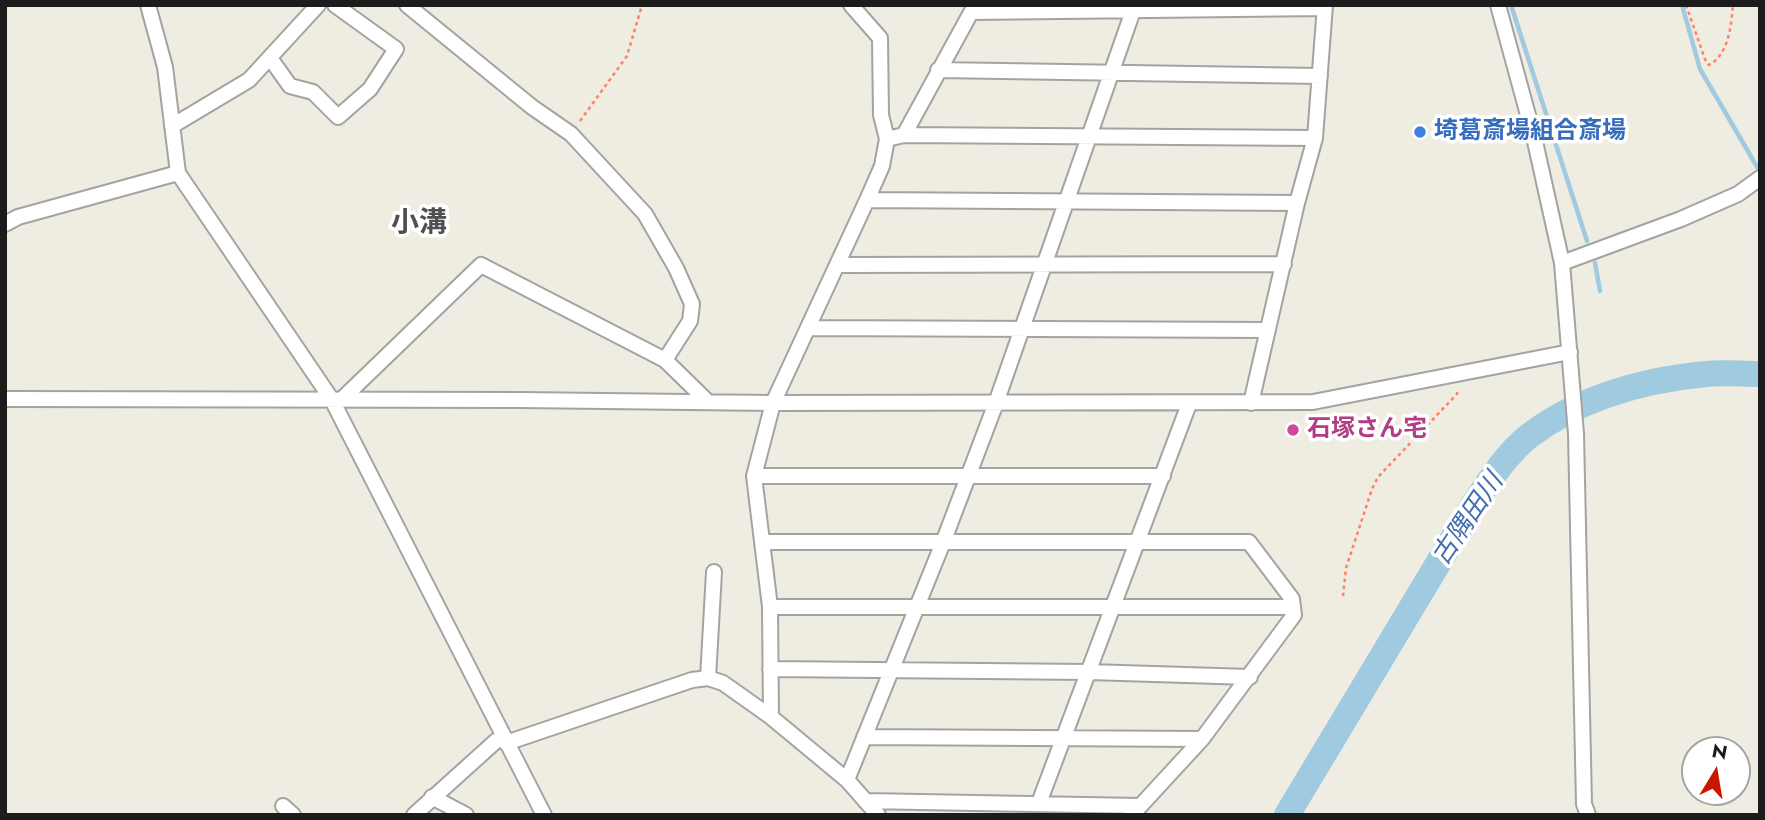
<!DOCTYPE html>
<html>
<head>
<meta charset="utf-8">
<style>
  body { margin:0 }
  #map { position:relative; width:1765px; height:820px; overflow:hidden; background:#efece1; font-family:Jost,sans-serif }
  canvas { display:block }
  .frame { position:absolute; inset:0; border:7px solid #1c1c1c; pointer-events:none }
  .north { position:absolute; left:1681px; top:736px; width:70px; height:70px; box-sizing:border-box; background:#fff; border:2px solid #a4a4a4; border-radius:50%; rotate:11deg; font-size:19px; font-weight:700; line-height:28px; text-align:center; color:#1c1c1c }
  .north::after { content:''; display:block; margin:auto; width:24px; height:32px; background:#c91600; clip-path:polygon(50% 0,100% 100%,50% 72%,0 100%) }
</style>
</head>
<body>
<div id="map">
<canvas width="1765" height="820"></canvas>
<div class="frame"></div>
<div class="north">N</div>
</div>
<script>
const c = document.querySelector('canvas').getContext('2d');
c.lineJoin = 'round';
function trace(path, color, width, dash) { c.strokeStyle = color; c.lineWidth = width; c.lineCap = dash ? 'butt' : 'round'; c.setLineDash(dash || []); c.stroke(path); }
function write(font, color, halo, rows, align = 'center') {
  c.font = font + ' Jost,"Noto Sans JP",sans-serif'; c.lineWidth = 7; c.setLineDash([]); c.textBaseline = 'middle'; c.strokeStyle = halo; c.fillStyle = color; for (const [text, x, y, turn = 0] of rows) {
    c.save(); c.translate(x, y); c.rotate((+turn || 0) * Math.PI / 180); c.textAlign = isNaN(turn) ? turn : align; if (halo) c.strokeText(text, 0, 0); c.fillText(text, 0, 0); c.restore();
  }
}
trace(new Path2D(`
  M 1511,5 L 1587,241
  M 1682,5 L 1700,69 L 1760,172
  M 1595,263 L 1600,291`), '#9fcadf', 4.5);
trace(new Path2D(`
  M 1287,815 L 1472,507 C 1488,483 1506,454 1529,436 C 1579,398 1644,380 1706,374 C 1723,372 1742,374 1760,374`), '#9fcadf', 26);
const minor = new Path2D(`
  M 148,5 L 165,67 L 178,173 L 332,400 L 544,815
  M 407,5 L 532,107 L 571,134 L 645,214 L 676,268 L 692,304 L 690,321 L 665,360
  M 1498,5 L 1534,137 L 1562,263 L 1576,434 L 1584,804 L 1588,815
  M 972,12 L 1325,8
  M 270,58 L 290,86 L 313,92 L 338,117 L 370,89 L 396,49 L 335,5
  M 938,70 L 1320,76
  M 172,126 L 249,80 L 318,5
  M 904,135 L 975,5
  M 887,139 L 904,135 L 1315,138
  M 867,200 L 1297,203
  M 5,224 L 18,217 L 178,173
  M 1562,263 L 1681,219 L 1738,194 L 1760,178
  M 839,265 L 1284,264
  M 808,328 L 1268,330
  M 5,399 L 520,400 L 773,403 L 1313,402 L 1570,352
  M 341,400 L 481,265 L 665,360 L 708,402
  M 1251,403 L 1297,203 L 1315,138 L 1325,5
  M 754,476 L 1163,476
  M 764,542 L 1249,542 L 1292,599 L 1294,615 L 1202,739 L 1132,815
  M 770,607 L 1293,607
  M 770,669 L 1089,672 L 1250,677
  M 708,678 L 714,572
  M 771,717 L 770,607 L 754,476 L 773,403 L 867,200 L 882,166 L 887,139 L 881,115 L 880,38 L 851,5
  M 864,737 L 1202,739
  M 506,743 L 692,680 L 708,678 L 723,683 L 771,717 L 847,780 L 878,815
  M 847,780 L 944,540 L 996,403 L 1135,5
  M 432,797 L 466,815
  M 865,801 L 1140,806
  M 1039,803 L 1189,404
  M 283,806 L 293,815
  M 414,815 L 496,741 L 503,738`);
trace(minor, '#a3a3a3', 18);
trace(new Path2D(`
  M 1686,5 L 1706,62 L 1709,65 C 1729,54 1731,26 1733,5
  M 580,121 L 627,56 L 642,5
  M 1343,596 L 1346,568 L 1372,489 L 1378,477 L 1457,394 L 1458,389`), '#ff8362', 2.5, [3.5, 3.5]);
trace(minor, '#fff', 14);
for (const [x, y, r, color] of [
  [1420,132,7,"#3f7fe0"],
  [1293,430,7,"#d1479c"]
]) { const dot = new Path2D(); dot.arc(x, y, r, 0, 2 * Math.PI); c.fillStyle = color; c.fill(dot); trace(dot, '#fff', 2.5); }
write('bold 24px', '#366cbe', '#fff', [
  ["埼葛斎場組合斎場",1434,132]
], 'left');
write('bold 24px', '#b23c85', '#fff', [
  ["石塚さん宅",1307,430]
], 'left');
write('italic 26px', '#446eb1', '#fff', [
  ["古隅田川",1469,520,-56]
]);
write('bold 28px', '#4f4f4f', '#fff', [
  ["小溝",419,224]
]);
</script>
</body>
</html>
